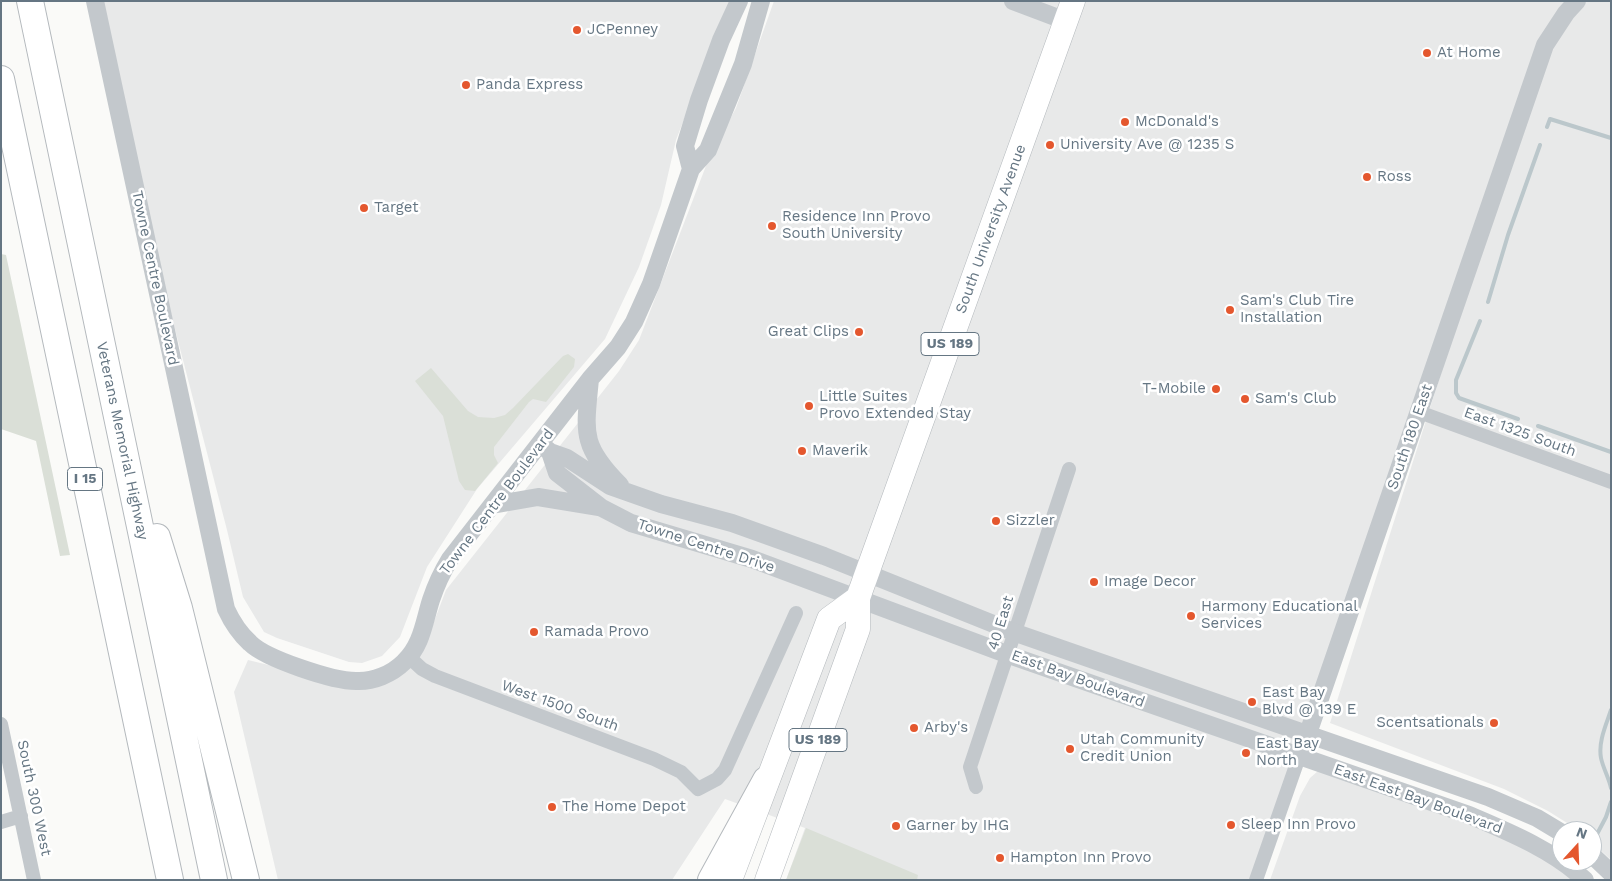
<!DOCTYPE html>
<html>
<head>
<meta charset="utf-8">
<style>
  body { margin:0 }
  #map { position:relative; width:1612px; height:881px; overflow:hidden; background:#fafaf8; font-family:"Work Sans",sans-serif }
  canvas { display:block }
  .frame { position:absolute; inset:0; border:2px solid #657683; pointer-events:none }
  .north { position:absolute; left:1552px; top:821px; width:50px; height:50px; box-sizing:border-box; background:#fff; border:1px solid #c1c8cd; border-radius:50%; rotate:20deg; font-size:14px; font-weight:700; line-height:20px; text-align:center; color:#657683 }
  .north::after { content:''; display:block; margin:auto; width:18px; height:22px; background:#e4572e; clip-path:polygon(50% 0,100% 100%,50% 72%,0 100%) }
</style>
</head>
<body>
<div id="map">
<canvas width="1612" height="881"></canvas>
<div class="frame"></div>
<div class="north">N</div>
</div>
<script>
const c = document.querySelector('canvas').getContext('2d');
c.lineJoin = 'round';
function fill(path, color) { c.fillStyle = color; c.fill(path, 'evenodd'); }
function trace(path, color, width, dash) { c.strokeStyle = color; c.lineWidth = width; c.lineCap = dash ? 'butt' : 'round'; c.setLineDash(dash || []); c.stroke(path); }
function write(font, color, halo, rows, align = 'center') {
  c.font = font + ' "Work Sans",sans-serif'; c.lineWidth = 5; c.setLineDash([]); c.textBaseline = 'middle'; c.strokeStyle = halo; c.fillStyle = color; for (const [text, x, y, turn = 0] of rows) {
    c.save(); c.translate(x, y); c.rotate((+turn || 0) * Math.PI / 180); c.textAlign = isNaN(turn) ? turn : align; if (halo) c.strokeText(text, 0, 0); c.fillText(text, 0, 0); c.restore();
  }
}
fill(new Path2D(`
  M 90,1 L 733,1 L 708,58 L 676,140 L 661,205 L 639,267 L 605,339 L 477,489 L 427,567 L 400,637 L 382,656 L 362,663 L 349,662 L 277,638 L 264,632 L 243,597 L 227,530 Z
  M 774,1 L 1611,1 L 1611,860 L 1592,842 L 1592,831 L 1580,831 L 1548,811 L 1504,789 L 1330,723 L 1536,74 L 1256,880 L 786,880 L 805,828 L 725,799 L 672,880 L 278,880 L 234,692 L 248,660 L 359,687 L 424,648 L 446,590 L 619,371 L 639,340 L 709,158 L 736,108 Z
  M 1318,771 L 1505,833 L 1541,854 L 1572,880 L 1270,880 L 1300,796 L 1310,778 Z`), '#e8e9e9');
fill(new Path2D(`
  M 1,254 L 6,255 L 70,555 L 60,556 L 36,441 L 1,429 Z
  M 568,354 L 575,359 L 574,367 L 546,402 L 533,399 L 529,402 L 494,447 L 494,455 L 498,463 L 475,491 L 465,490 L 459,481 L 443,416 L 415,381 L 431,368 L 468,411 L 478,417 L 494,418 L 505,415 L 513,408 L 563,356 Z
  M 806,828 L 918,875 L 917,880 L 786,880 Z`), '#dadfd7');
trace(new Path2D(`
  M 1547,127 L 1550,119 L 1611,138
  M 1488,302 L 1508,235 L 1540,145
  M 1480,321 L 1456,380 L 1456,393 L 1459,398 L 1518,419
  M 1538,426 L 1611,452
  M 1611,710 C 1606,725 1598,742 1601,758 C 1603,768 1609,778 1611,788
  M 1596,836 L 1606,817 L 1611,802`), '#bbc7cb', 4);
const trunk = new Path2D(`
  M 730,880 L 829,619 L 858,598
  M 767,880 L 858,629 L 858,598 L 1073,1`);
const motorway = new Path2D(`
  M 30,1 L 214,880
  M 1,79 L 170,880
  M 157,537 L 179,608 L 246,880
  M 711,880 L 766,780`);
trace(trunk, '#b4b9bd', 25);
trace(motorway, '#b4b9bd', 28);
trace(new Path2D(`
  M 1419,412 L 1611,482
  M 409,657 L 422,669 L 435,676 L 654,759 L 681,772 L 698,789 L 717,779 L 725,770 L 796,613
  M 1,724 L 34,880
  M 976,787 L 970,767 L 1069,469
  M 1,822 L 21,816
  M 1256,880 L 1299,757`), '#c3c8cc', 14);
trace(new Path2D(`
  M 95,1 L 226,609 C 232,622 239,633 250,643 C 266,659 333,681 356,681 C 373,682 392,674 404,662 C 422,645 424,622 431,600 C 436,585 442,572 450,559 L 590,379 L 618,347 L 634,322 L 651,284 L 691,169 L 685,146 L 699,100 L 721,40 L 739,1
  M 1013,1 L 1066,21
  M 691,169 L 708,150 L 743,64 L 761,1
  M 590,379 C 585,432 580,445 620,485
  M 544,447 L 550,452 L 567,458 L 610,486 L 661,504 L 732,523 L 824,556 L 1016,633 L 1488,797 L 1537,818 L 1562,833
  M 550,452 L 557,473 L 602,508 L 631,523 L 752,559 L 1009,655 L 1469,815 C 1509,832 1553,850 1585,880
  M 492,505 L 538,497 L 599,507
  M 1304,745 L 1545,45 L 1566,13 L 1577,1
  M 1592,855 L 1611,873`), '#c3c8cc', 18);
trace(trunk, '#fff', 24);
trace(motorway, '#fff', 26);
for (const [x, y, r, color] of [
  [577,30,5,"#e4572e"],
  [1427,53,5,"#e4572e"],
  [466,85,5,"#e4572e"],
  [1125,122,5,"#e4572e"],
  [1050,145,5,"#e4572e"],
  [1367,177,5,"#e4572e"],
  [364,208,5,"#e4572e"],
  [772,226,5,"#e4572e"],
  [1230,310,5,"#e4572e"],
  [859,332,5,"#e4572e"],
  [1216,389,5,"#e4572e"],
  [1245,399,5,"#e4572e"],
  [809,406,5,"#e4572e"],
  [802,451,5,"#e4572e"],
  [996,521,5,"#e4572e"],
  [1094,582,5,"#e4572e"],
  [1191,616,5,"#e4572e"],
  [534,632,5,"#e4572e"],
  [1252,702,5,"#e4572e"],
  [1494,723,5,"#e4572e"],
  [914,728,5,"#e4572e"],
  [1070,749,5,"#e4572e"],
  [1246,753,5,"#e4572e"],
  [552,807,5,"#e4572e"],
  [1231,825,5,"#e4572e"],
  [896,826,5,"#e4572e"],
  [1000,858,5,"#e4572e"]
]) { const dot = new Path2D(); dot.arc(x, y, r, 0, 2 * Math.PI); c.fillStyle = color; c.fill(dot); trace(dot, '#fff', 2); }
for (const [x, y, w] of [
  [950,344,58],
  [85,479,35],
  [818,740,58]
]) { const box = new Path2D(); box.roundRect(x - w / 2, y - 11.5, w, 23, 4); c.fillStyle = '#fff'; c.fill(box); trace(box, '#657683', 1); }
write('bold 14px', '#657683', null, [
  ["US 189",950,344],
  ["I 15",85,479],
  ["US 189",818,740]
]);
write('15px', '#657683', '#fff', [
  ["JCPenney",587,30],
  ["At Home",1437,53],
  ["Panda Express",476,85],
  ["McDonald's",1135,122],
  ["University Ave @ 1235 S",1060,145],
  ["Ross",1377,177],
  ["Target",374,208],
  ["Residence Inn Provo",782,217],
  ["South University",782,234],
  ["Sam's Club Tire",1240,301],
  ["Installation",1240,318],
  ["Great Clips",849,332,"right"],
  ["T-Mobile",1206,389,"right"],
  ["Little Suites",819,397],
  ["Provo Extended Stay",819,414],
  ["Sam's Club",1255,399],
  ["Maverik",812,451],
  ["Sizzler",1006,521],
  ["Image Decor",1104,582],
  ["Harmony Educational",1201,607],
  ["Services",1201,624],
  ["Ramada Provo",544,632],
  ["East Bay",1262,693],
  ["Blvd @ 139 E",1262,710],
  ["Scentsationals",1484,723,"right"],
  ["Arby's",924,728],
  ["Utah Community",1080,740],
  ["Credit Union",1080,757],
  ["East Bay",1256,744],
  ["North",1256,761],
  ["The Home Depot",562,807],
  ["Sleep Inn Provo",1241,825],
  ["Garner by IHG",906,826],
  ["Hampton Inn Provo",1010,858]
], 'left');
write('15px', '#657683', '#fff', [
  ["South University Avenue",991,229,-70],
  ["Towne Centre Boulevard",155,278,78],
  ["East 1325 South",1520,432,20],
  ["South 180 East",1410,437,-71],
  ["Veterans Memorial Highway",122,441,78],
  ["Towne Centre Boulevard",497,502,-53],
  ["Towne Centre Drive",706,546,18],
  ["40 East",1001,623,-73],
  ["East Bay Boulevard",1078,679,20],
  ["West 1500 South",560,706,20],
  ["South 300 West",34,798,78],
  ["East East Bay Boulevard",1418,799,20]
]);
</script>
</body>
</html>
